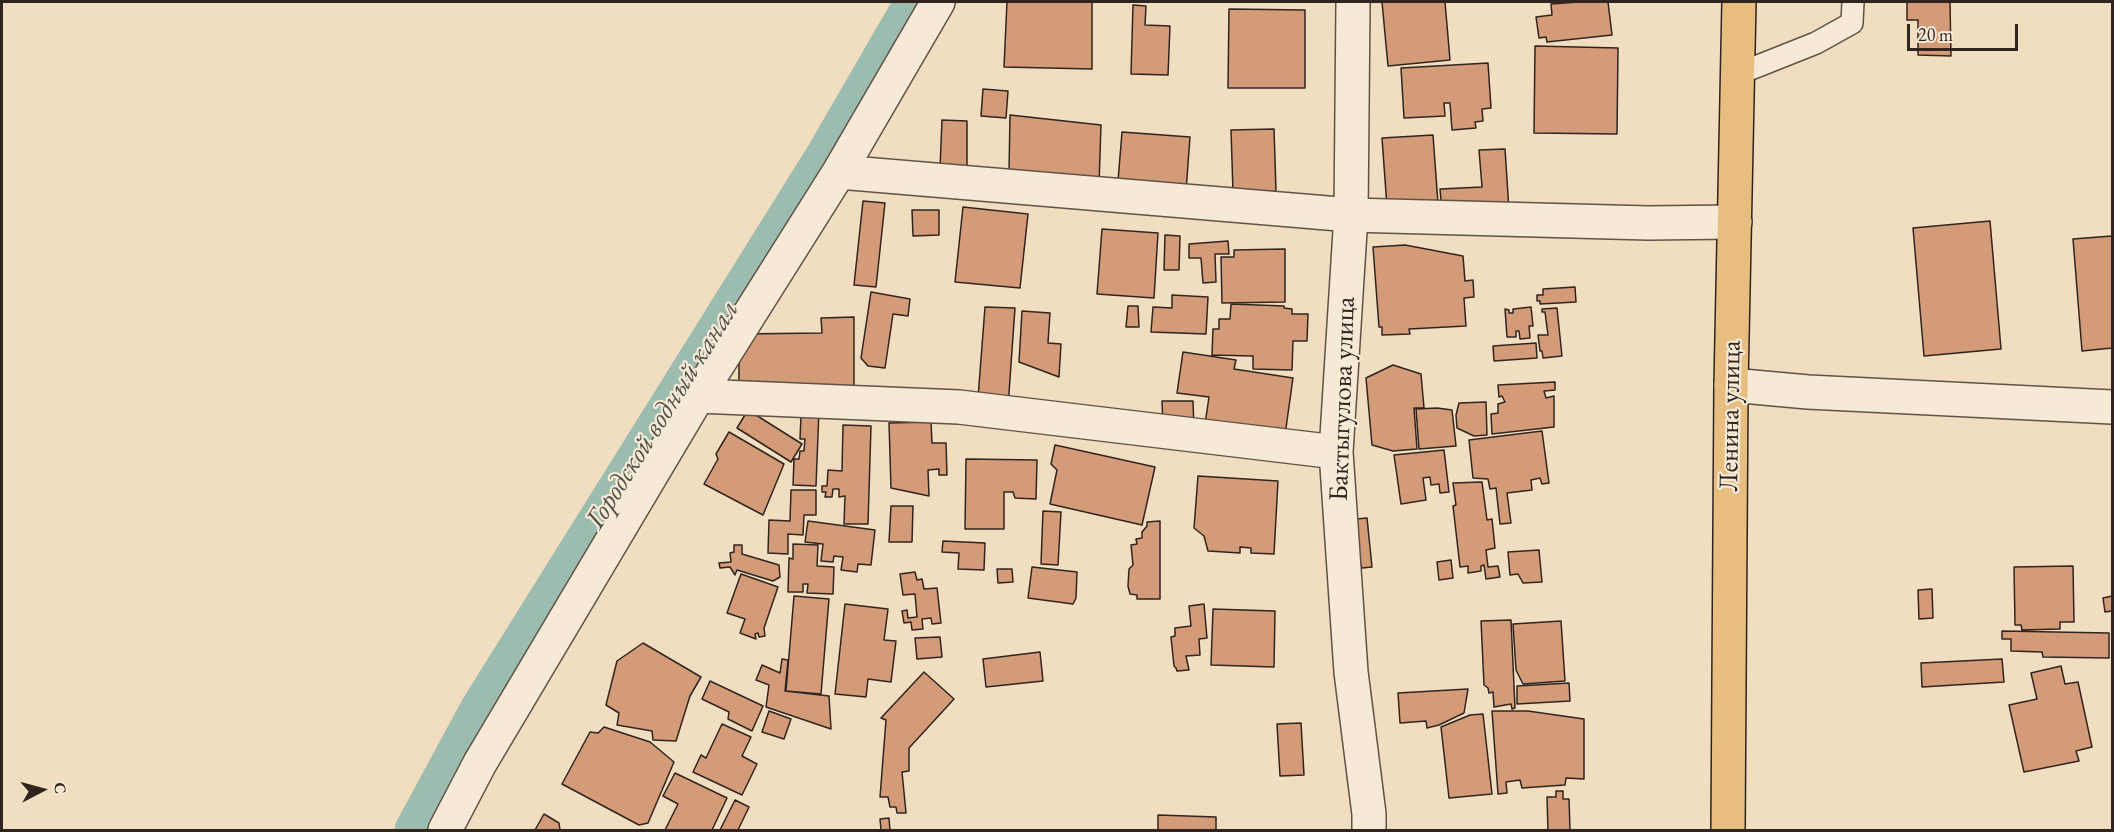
<!DOCTYPE html>
<html>
<head>
<meta charset="utf-8">
<style>
  body { margin:0 }
  #map { position:relative; width:2114px; height:832px; overflow:hidden; background:#f1ddc0; font-family:"EB Garamond",serif }
  canvas { display:block }
  .frame { position:absolute; inset:0; border:3px solid #30241f; pointer-events:none }
  .north { position:absolute; left:12px; top:760px; width:60px; height:60px; -webkit-text-stroke:4px #f6e9d6; paint-order:stroke; rotate:84deg; font-size:16px; font-weight:700; line-height:24px; text-align:center; color:#30241f }
  .north::after { content:''; display:block; margin:auto; width:21px; height:27px; background:#30241f; clip-path:polygon(50% 0,100% 100%,50% 72%,0 100%) }
  .scale { position:absolute; left:1907px; top:24px; width:111px; height:27px; box-sizing:border-box; border:3px solid #30241f; border-top:0; padding-left:8px; font-size:18px; line-height:21px; white-space:nowrap; color:#30241f; -webkit-text-stroke:4px #f6e9d6; paint-order:stroke }
</style>
</head>
<body>
<div id="map">
<canvas width="2114" height="832"></canvas>
<div class="frame"></div>
<div class="north">С</div>
<div class="scale">20 m</div>
</div>
<script>
const c = document.querySelector('canvas').getContext('2d');
c.lineJoin = 'round';
function trace(path, color, width, dash) { c.strokeStyle = color; c.lineWidth = width; c.lineCap = dash ? 'butt' : 'round'; c.setLineDash(dash || []); c.stroke(path); }
function fill(path, color) { c.fillStyle = color; c.fill(path, 'evenodd'); }
function write(font, color, halo, rows, align = 'center') {
  c.font = font + ' "EB Garamond",serif'; c.lineWidth = 4.5; c.setLineDash([]); c.textBaseline = 'middle'; c.strokeStyle = halo; c.fillStyle = color; for (const [text, x, y, turn = 0] of rows) {
    c.save(); c.translate(x, y); c.rotate((+turn || 0) * Math.PI / 180); c.textAlign = isNaN(turn) ? turn : align; if (halo) c.strokeText(text, 0, 0); c.fillText(text, 0, 0); c.restore();
  }
}
trace(new Path2D(`
  M 414,830 L 480,708 L 826,154 L 914,2`), '#9bbcaf', 39);
const building = new Path2D(`
  M 1007,2 L 1092,2 L 1092,69 L 1004,67 Z
  M 1382,2 L 1445,2 L 1450,60 L 1388,66 Z
  M 1578,2 L 1608,2 L 1612,35 L 1547,42 L 1546,37 L 1539,38 L 1536,17 L 1552,15 L 1551,4 Z
  M 1907,2 L 1950,2 L 1951,56 L 1918,55 L 1918,20 L 1907,20 Z
  M 1133,5 L 1146,6 L 1145,25 L 1170,26 L 1168,75 L 1131,74 Z
  M 1229,9 L 1305,10 L 1305,88 L 1228,88 Z
  M 1535,46 L 1618,48 L 1617,134 L 1534,133 Z
  M 1488,63 L 1491,108 L 1482,109 L 1483,121 L 1475,122 L 1476,128 L 1452,130 L 1450,103 L 1444,103 L 1445,116 L 1404,118 L 1401,68 Z
  M 983,89 L 1008,91 L 1006,118 L 981,116 Z
  M 1010,115 L 1101,125 L 1099,184 L 1009,172 Z
  M 942,120 L 967,121 L 967,169 L 940,168 Z
  M 1274,129 L 1276,191 L 1233,192 L 1231,130 Z
  M 1122,132 L 1190,137 L 1186,191 L 1118,181 Z
  M 1433,135 L 1438,204 L 1387,207 L 1382,138 Z
  M 1505,149 L 1509,210 L 1442,213 L 1440,189 L 1482,187 L 1479,150 Z
  M 863,201 L 885,203 L 876,287 L 854,285 Z
  M 963,207 L 1028,214 L 1020,288 L 955,282 Z
  M 912,210 L 939,210 L 939,235 L 913,236 Z
  M 1990,221 L 2001,349 L 1924,356 L 1913,228 Z
  M 1102,229 L 1158,233 L 1154,298 L 1097,294 Z
  M 1165,235 L 1180,236 L 1179,270 L 1164,270 Z
  M 2112,236 L 2112,348 L 2082,351 L 2073,239 Z
  M 1228,241 L 1229,254 L 1215,254 L 1216,282 L 1203,283 L 1201,258 L 1189,258 L 1189,244 Z
  M 1405,245 L 1463,256 L 1465,281 L 1473,280 L 1474,297 L 1464,298 L 1466,326 L 1409,329 L 1410,334 L 1382,335 L 1382,327 L 1379,327 L 1373,247 Z
  M 1285,249 L 1285,302 L 1222,303 L 1221,257 L 1234,257 L 1234,250 Z
  M 1575,287 L 1576,302 L 1540,304 L 1540,301 L 1537,301 L 1537,295 L 1543,295 L 1543,289 Z
  M 871,292 L 910,299 L 908,316 L 893,314 L 885,368 L 868,366 L 861,358 Z
  M 1172,295 L 1208,297 L 1206,334 L 1151,332 L 1153,307 L 1172,308 Z
  M 1231,304 L 1284,306 L 1284,308 L 1292,309 L 1292,314 L 1308,314 L 1307,341 L 1293,341 L 1292,370 L 1253,369 L 1253,356 L 1212,355 L 1213,329 L 1219,329 L 1219,319 L 1230,319 Z
  M 1128,306 L 1138,306 L 1139,327 L 1126,327 Z
  M 985,307 L 1015,308 L 1008,407 L 978,398 Z
  M 1531,307 L 1533,326 L 1529,326 L 1530,338 L 1520,339 L 1519,331 L 1516,331 L 1516,337 L 1507,337 L 1505,309 L 1509,310 L 1509,313 L 1513,313 L 1513,309 Z
  M 1557,308 L 1562,356 L 1543,358 L 1542,351 L 1540,351 L 1538,335 L 1548,335 L 1545,312 L 1542,312 L 1542,309 Z
  M 1022,311 L 1050,313 L 1048,343 L 1061,344 L 1059,377 L 1019,362 Z
  M 854,317 L 854,391 L 739,392 L 739,334 L 822,333 L 821,318 Z
  M 1536,343 L 1537,358 L 1494,361 L 1493,346 Z
  M 1183,352 L 1236,360 L 1234,369 L 1293,378 L 1285,435 L 1205,424 L 1209,397 L 1177,393 Z
  M 1393,365 L 1421,374 L 1424,408 L 1414,408 L 1417,449 L 1393,451 L 1372,445 L 1366,378 Z
  M 1555,382 L 1555,390 L 1544,391 L 1546,398 L 1554,396 L 1554,427 L 1492,434 L 1491,414 L 1498,413 L 1498,404 L 1505,402 L 1502,396 L 1499,397 L 1498,385 Z
  M 1162,401 L 1193,401 L 1194,429 L 1163,429 Z
  M 1486,402 L 1487,435 L 1474,436 L 1457,428 L 1456,415 L 1459,403 Z
  M 1437,408 L 1452,410 L 1456,446 L 1419,449 L 1416,409 Z
  M 748,410 L 802,444 L 791,462 L 737,428 Z
  M 819,410 L 816,486 L 793,485 L 794,459 L 799,459 L 800,451 L 804,451 L 805,439 L 800,439 L 801,415 Z
  M 931,422 L 932,443 L 946,443 L 947,475 L 939,475 L 939,469 L 928,470 L 929,496 L 891,488 L 889,423 Z
  M 843,425 L 871,426 L 868,524 L 844,524 L 845,496 L 839,497 L 839,489 L 833,489 L 832,497 L 825,497 L 826,492 L 822,492 L 822,486 L 827,486 L 828,470 L 842,471 Z
  M 1542,431 L 1549,483 L 1542,484 L 1540,478 L 1531,480 L 1532,490 L 1507,493 L 1511,523 L 1500,524 L 1496,488 L 1490,489 L 1488,479 L 1473,478 L 1469,440 Z
  M 729,432 L 784,464 L 763,515 L 704,484 L 718,459 L 716,454 Z
  M 1055,445 L 1155,467 L 1142,525 L 1050,504 L 1057,470 L 1051,464 Z
  M 1444,450 L 1449,492 L 1440,493 L 1439,484 L 1431,485 L 1430,477 L 1423,478 L 1426,500 L 1401,504 L 1394,455 Z
  M 966,459 L 1037,460 L 1036,499 L 1015,498 L 1013,492 L 1004,492 L 1004,529 L 965,529 Z
  M 1198,476 L 1278,481 L 1274,554 L 1251,553 L 1251,548 L 1240,547 L 1240,553 L 1208,551 L 1204,536 L 1194,528 Z
  M 1482,482 L 1487,520 L 1492,519 L 1495,548 L 1486,550 L 1488,567 L 1498,566 L 1500,577 L 1486,579 L 1484,565 L 1481,566 L 1481,571 L 1468,573 L 1468,566 L 1460,567 L 1453,506 L 1456,505 L 1453,483 Z
  M 791,490 L 816,490 L 816,515 L 804,515 L 803,535 L 788,534 L 788,554 L 768,553 L 769,520 L 790,521 Z
  M 891,506 L 913,506 L 912,542 L 889,542 Z
  M 1043,511 L 1061,512 L 1058,565 L 1041,564 Z
  M 1367,518 L 1372,567 L 1362,568 L 1345,520 Z
  M 808,521 L 875,530 L 871,565 L 858,564 L 857,572 L 841,570 L 843,557 L 834,556 L 833,562 L 821,561 L 823,544 L 805,542 Z
  M 1160,521 L 1160,599 L 1137,599 L 1137,595 L 1130,594 L 1128,586 L 1129,569 L 1133,565 L 1131,545 L 1137,544 L 1136,539 L 1142,538 L 1142,532 L 1147,526 L 1147,522 Z
  M 943,541 L 985,543 L 984,570 L 958,569 L 959,553 L 942,552 Z
  M 793,544 L 818,545 L 817,566 L 834,567 L 833,594 L 807,593 L 808,584 L 803,584 L 803,592 L 788,592 L 789,558 L 793,559 Z
  M 734,545 L 742,545 L 742,554 L 779,565 L 780,577 L 773,581 L 737,570 L 735,575 L 730,567 L 720,568 L 719,563 L 731,562 L 730,553 L 734,552 Z
  M 1539,550 L 1542,582 L 1523,583 L 1518,574 L 1510,575 L 1508,552 Z
  M 1451,560 L 1453,578 L 1439,580 L 1437,562 Z
  M 2073,566 L 2074,622 L 2060,622 L 2060,629 L 2022,630 L 2021,625 L 2015,625 L 2014,567 Z
  M 1032,567 L 1077,572 L 1076,598 L 1073,604 L 1028,598 Z
  M 997,569 L 1012,569 L 1013,582 L 998,583 Z
  M 915,572 L 917,580 L 922,579 L 924,589 L 937,588 L 941,623 L 932,624 L 931,618 L 922,619 L 923,629 L 912,630 L 911,622 L 904,623 L 902,611 L 907,610 L 908,618 L 917,617 L 915,594 L 903,595 L 900,574 Z
  M 741,574 L 778,587 L 764,628 L 765,636 L 759,637 L 758,633 L 755,634 L 756,639 L 740,633 L 745,619 L 727,613 Z
  M 1932,589 L 1933,618 L 1919,619 L 1918,590 Z
  M 794,596 L 829,599 L 821,694 L 786,691 Z
  M 2112,596 L 2112,611 L 2105,612 L 2103,598 Z
  M 845,604 L 888,609 L 884,640 L 896,641 L 891,682 L 868,679 L 866,697 L 835,694 Z
  M 1204,604 L 1207,638 L 1199,639 L 1200,655 L 1186,656 L 1189,670 L 1177,671 L 1176,668 L 1174,666 L 1171,637 L 1175,636 L 1175,628 L 1191,626 L 1189,606 Z
  M 1213,609 L 1275,611 L 1274,667 L 1211,665 Z
  M 1511,620 L 1515,708 L 1512,709 L 1511,704 L 1494,707 L 1493,692 L 1489,693 L 1488,688 L 1484,685 L 1481,621 Z
  M 1561,621 L 1565,681 L 1523,684 L 1516,670 L 1513,624 Z
  M 2002,631 L 2109,633 L 2109,658 L 2043,657 L 2042,652 L 2011,651 L 2011,639 L 2002,639 Z
  M 940,637 L 942,657 L 917,659 L 915,638 Z
  M 643,643 L 701,677 L 690,696 L 676,741 L 653,740 L 652,731 L 617,725 L 619,713 L 606,705 L 617,661 Z
  M 1040,652 L 1043,681 L 986,687 L 983,659 Z
  M 782,659 L 788,660 L 785,691 L 829,696 L 831,729 L 766,707 L 769,685 L 756,680 L 762,665 L 780,673 Z
  M 2002,659 L 2004,682 L 1922,687 L 1921,663 Z
  M 2061,666 L 2065,684 L 2078,682 L 2092,747 L 2076,751 L 2079,761 L 2024,772 L 2009,705 L 2037,699 L 2031,673 Z
  M 924,672 L 954,699 L 909,748 L 909,771 L 902,772 L 906,813 L 897,813 L 896,807 L 890,807 L 888,797 L 880,797 L 886,720 L 881,718 Z
  M 710,681 L 763,706 L 752,731 L 728,719 L 729,712 L 702,699 Z
  M 1569,683 L 1570,701 L 1517,704 L 1517,686 Z
  M 1468,689 L 1464,713 L 1439,725 L 1427,728 L 1426,721 L 1400,723 L 1398,693 Z
  M 769,711 L 791,719 L 784,739 L 762,732 Z
  M 1492,711 L 1528,711 L 1584,719 L 1584,779 L 1566,778 L 1565,785 L 1522,788 L 1520,780 L 1506,782 L 1507,793 L 1498,794 Z
  M 1483,714 L 1492,794 L 1449,798 L 1441,727 L 1470,715 Z
  M 1301,723 L 1304,775 L 1280,776 L 1277,724 Z
  M 722,724 L 751,737 L 742,756 L 757,764 L 742,795 L 693,772 L 701,755 L 706,758 Z
  M 604,727 L 650,742 L 674,762 L 648,823 L 639,825 L 562,784 L 590,732 L 598,733 Z
  M 675,773 L 727,798 L 712,830 L 665,830 L 678,804 L 663,796 Z
  M 1556,791 L 1563,791 L 1563,799 L 1569,799 L 1570,830 L 1548,830 L 1547,797 L 1556,797 Z
  M 735,800 L 749,807 L 738,830 L 720,830 Z
  M 544,814 L 559,823 L 560,830 L 535,830 Z
  M 1158,815 L 1216,817 L 1216,830 L 1158,830 Z
  M 889,818 L 890,830 L 881,830 L 880,819 Z`);
fill(building, '#d39b78');
trace(building, '#30241f', 1.5);
const lane = new Path2D(`
  M 1738,74 L 1816,43 L 1852,23 L 1853,2`);
const street = new Path2D(`
  M 1353,2 L 1351,215 L 1336,452 L 1351,672 L 1369,814 L 1369,830
  M 839,172 L 1351,215 L 1648,223 L 1735,222
  M 1731,385 L 1808,392 L 2112,407
  M 698,396 L 959,407 L 1336,452
  M 445,830 L 480,763 L 698,396 L 839,172 L 938,2`);
const primary = new Path2D(`
  M 1728,830 L 1731,385 L 1739,2`);
trace(lane, '#605247', 24);
trace(street, '#605247', 36);
trace(primary, '#30241f', 36);
trace(lane, '#f6e9d6', 21);
trace(street, '#f6e9d6', 33);
trace(primary, '#e8be80', 33);
write('27px', '#30241f', '#f6e9d6', [
  ["Бактыгулова улица",1343,399,-88],
  ["Ленина улица",1731,416,-89]
]);
write('italic 28px', '#50524a', '#f6e9d6', [
  ["Городской водный канал",663,415,-58]
]);
</script>
</body>
</html>
